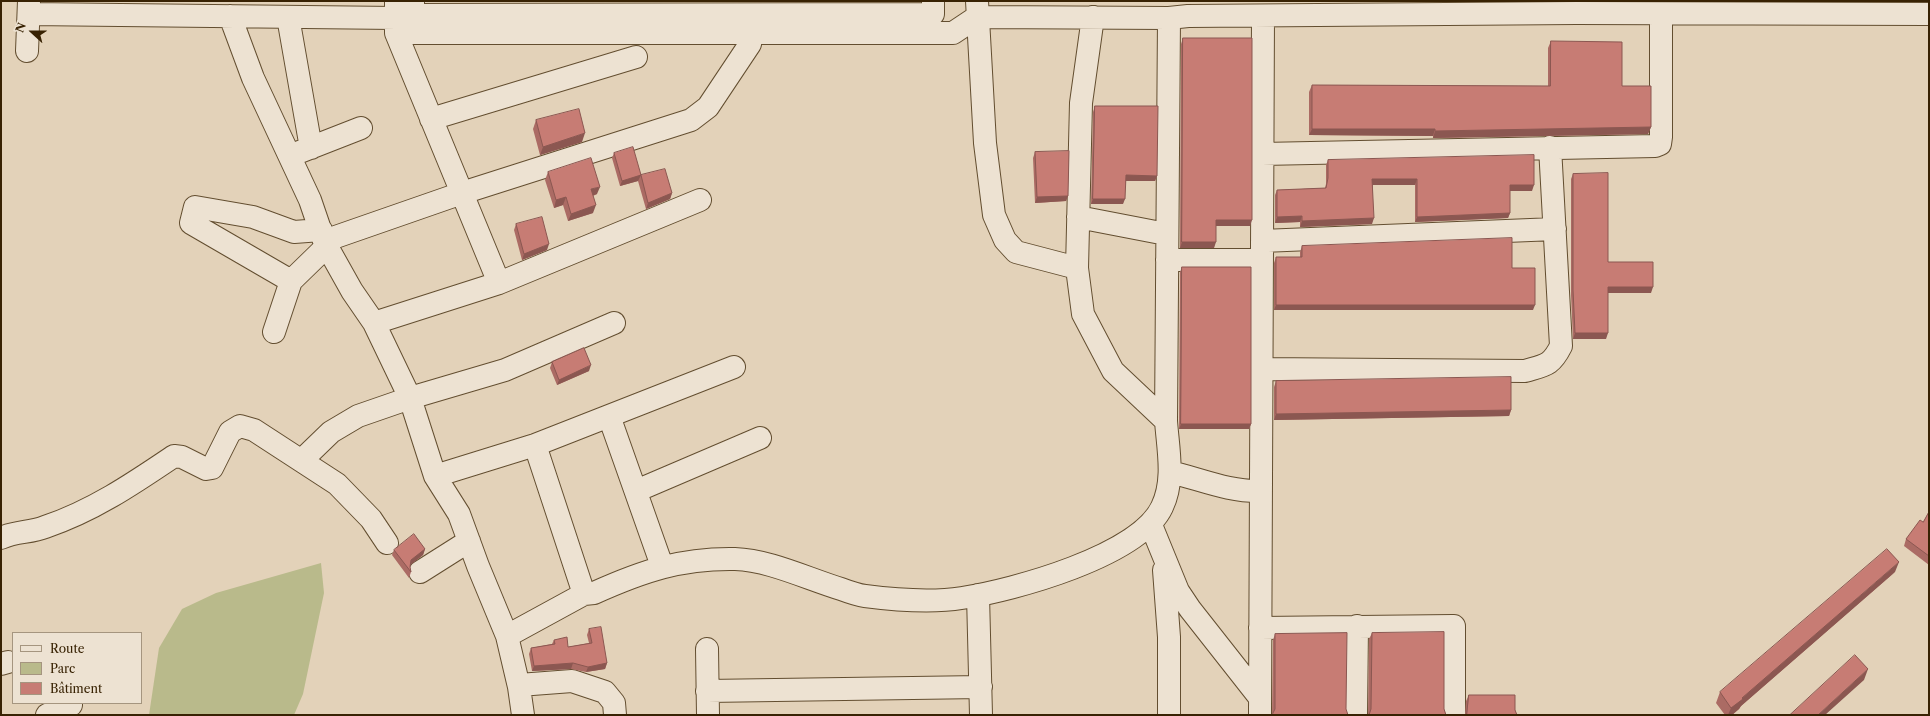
<!DOCTYPE html>
<html>
<head>
<meta charset="utf-8">
<style>
  body { margin:0 }
  #map { position:relative; width:1930px; height:716px; overflow:hidden; background:#e3d2b9; font-family:"Libre Caslon Text",serif }
  canvas { display:block }
  .frame { position:absolute; inset:0; border:2px solid #382203; pointer-events:none }
  .legend { position:absolute; left:12px; top:632px; width:130px; height:72px; box-sizing:border-box; background:#ede2d2; border:1px solid #a5957f; margin:0; padding:5px 7px; list-style:none; font-size:12px; color:#382203 }
  .legend li { display:flex; align-items:center; gap:8px; height:20px }
  .legend b { width:20px; border:1px solid #a5957f }
  .north { position:absolute; left:12px; top:12px; width:40px; height:40px; -webkit-text-stroke:3px #ede2d2; paint-order:stroke; rotate:291deg; font-size:11px; font-weight:700; line-height:16px; text-align:center; color:#382203 }
  .north::after { content:''; display:block; margin:auto; width:14px; height:18px; background:#382203; clip-path:polygon(50% 0,100% 100%,50% 72%,0 100%) }
</style>
</head>
<body>
<div id="map">
<canvas width="1930" height="716"></canvas>
<div class="frame"></div>
<ul class="legend">
<li><b style="height:5px;background:#ede2d2"></b>Route</li>
<li><b style="height:11px;background:#b9ba8b"></b>Parc</li>
<li><b style="height:11px;background:#c77c74"></b>Bâtiment</li>
</ul>
<div class="north">N</div>
</div>
<script>
const c = document.querySelector('canvas').getContext('2d');
c.lineJoin = 'round';
function fill(path, color) { c.fillStyle = color; c.fill(path, 'evenodd'); }
function trace(path, color, width, dash) { c.strokeStyle = color; c.lineWidth = width; c.lineCap = dash ? 'butt' : 'round'; c.setLineDash(dash || []); c.stroke(path); }
fill(new Path2D(`
  M 321,563 L 324,593 L 303,694 L 294,715 L 149,715 L 159,648 L 182,609 L 216,593 Z`), '#b9ba8b');
const minor = new Path2D(`
  M 396,1 L 396,33 L 499,283
  M 413,1 L 413,15 L 933,14 L 933,1
  M 977,1 L 985,143 L 994,215 L 1005,240 L 1016,252 L 1077,268 L 1083,314 L 1113,371 L 1166,421
  M 29,14 L 396,18
  M 230,16 L 253,78 L 310,200 L 324,241 L 352,291 L 374,323 L 410,398 L 435,476 L 459,514 L 478,566 L 507,636 L 519,687 L 523,715
  M 288,17 L 311,148
  M 396,33 L 953,33 L 977,17 L 1169,18 L 1188,16 L 1576,13 L 1929,14
  M 27,51 L 29,1
  M 431,119 L 636,57
  M 297,153 L 361,128
  M 1262,154 L 1655,146 L 1660,144 L 1661,137 L 1661,14
  M 1078,217 L 1166,234
  M 324,241 L 462,193 L 691,120 L 708,107 L 750,44 L 752,32
  M 1262,241 L 1555,229
  M 1167,260 L 1262,260
  M 1077,268 L 1081,103 L 1093,17
  M 291,281 L 191,223 L 195,207 L 253,217 L 294,232 L 321,230
  M 374,323 L 499,283 L 700,200
  M 274,332 L 291,281 L 327,246
  M 1261,369 L 1525,371 C 1545,365 1551,366 1561,346 L 1550,147
  M 609,416 L 662,566
  M 535,445 L 584,594
  M 302,460 L 331,432 L 358,416 L 410,398 L 505,370 L 614,323
  M 1170,472 C 1200,479 1229,492 1261,491
  M 435,476 L 535,445 L 734,367
  M 636,491 L 760,438
  M 1151,525 L 1178,591 L 1190,609 L 1260,698
  M 1,538 C 16,531 30,533 45,527 C 93,511 134,483 174,456 L 182,457 L 206,469 L 212,468 L 230,432 L 240,426 L 254,430 L 337,484 L 371,519 L 387,543
  M 1164,570 L 1169,637 L 1169,715
  M 420,572 L 469,541
  M 978,595 L 981,715
  M 1260,628 L 1454,626 L 1454,715
  M 507,636 L 584,594 L 594,593 C 643,571 681,558 735,559 C 769,560 808,579 841,589 C 849,592 857,595 865,596 C 896,600 930,603 962,598 C 1014,590 1139,556 1162,507 C 1175,480 1168,449 1166,421 L 1169,18
  M 707,649 L 708,715
  M 1,664 L 8,662
  M 519,685 L 572,681 L 605,692 L 614,703 L 615,715
  M 707,691 L 981,687
  M 47,715 L 71,705
  M 1260,715 L 1263,16
  M 1356,715 L 1357,626`);
trace(minor, '#634e30', 24);
trace(minor, '#ede2d2', 22);
fill(new Path2D(`
  M 1183,38 L 1250,226 L 1216,226 L 1214,248 L 1180,248 L 1181,44 Z
  M 1551,41 L 1622,86 L 1651,127 L 1648,134 L 1433,138 L 1433,136 L 1309,135 L 1309,92 L 1312,85 L 1548,86 L 1548,48 Z
  M 1095,106 L 1157,176 L 1155,181 L 1126,181 L 1123,204 L 1091,204 L 1093,112 Z
  M 536,120 L 582,142 L 540,155 L 533,129 Z
  M 1035,152 L 1068,196 L 1066,201 L 1035,203 L 1033,158 Z
  M 614,153 L 641,175 L 672,193 L 670,199 L 646,209 L 638,181 L 620,186 L 612,158 Z
  M 1328,160 L 1532,191 L 1510,191 L 1510,213 L 1508,218 L 1415,222 L 1415,185 L 1373,185 L 1372,224 L 1300,227 L 1300,222 L 1275,223 L 1275,195 L 1277,190 L 1325,188 L 1326,184 L 1326,165 Z
  M 548,172 L 597,194 L 593,196 L 593,213 L 568,221 L 563,205 L 554,208 L 545,180 Z
  M 1573,174 L 1608,262 L 1651,293 L 1608,293 L 1606,339 L 1573,339 L 1571,295 L 1571,179 Z
  M 516,224 L 547,250 L 522,260 L 514,230 Z
  M 1302,246 L 1512,268 L 1533,310 L 1274,310 L 1274,263 L 1276,257 L 1300,257 L 1300,252 Z
  M 1182,267 L 1251,424 L 1249,429 L 1179,429 L 1180,272 Z
  M 552,362 L 589,371 L 557,385 L 550,368 Z
  M 1276,381 L 1511,410 L 1509,416 L 1274,420 L 1274,387 Z
  M 1929,512 L 1929,565 L 1904,546 L 1906,539 L 1923,522 Z
  M 425,549 L 423,555 L 410,565 L 410,567 L 411,572 L 409,578 L 392,555 L 394,550 Z
  M 1895,572 L 1741,706 L 1739,709 L 1732,715 L 1725,715 L 1716,703 L 1720,692 Z
  M 589,629 L 607,663 L 605,669 L 586,672 L 571,669 L 532,671 L 529,654 L 531,648 L 552,644 L 554,640 L 568,647 L 589,643 L 587,635 Z
  M 1347,633 L 1272,714 L 1273,640 L 1275,634 Z
  M 1372,633 L 1444,709 L 1446,715 L 1368,715 L 1369,639 Z
  M 1469,695 L 1515,710 L 1517,715 L 1465,715 L 1466,701 Z`), '#ab6b64');
fill(new Path2D(`
  M 1398,1 L 1507,1 L 1398,2 Z
  M 1651,127 L 1648,134 L 1433,138 L 1435,131 Z
  M 1312,129 L 1435,129 L 1433,136 L 1309,135 Z
  M 585,133 L 582,142 L 540,155 L 543,147 Z
  M 641,175 L 638,181 L 620,186 L 622,181 Z
  M 1126,175 L 1157,176 L 1155,181 L 1124,181 Z
  M 1372,179 L 1417,179 L 1415,185 L 1370,185 Z
  M 1510,185 L 1534,185 L 1532,191 L 1508,191 Z
  M 600,187 L 597,194 L 588,197 L 591,189 Z
  M 672,193 L 670,199 L 646,209 L 648,203 Z
  M 1068,196 L 1066,201 L 1035,203 L 1037,197 Z
  M 566,197 L 563,205 L 554,208 L 556,200 Z
  M 1093,199 L 1125,199 L 1123,204 L 1091,204 Z
  M 596,205 L 593,213 L 568,221 L 571,214 Z
  M 1510,213 L 1508,218 L 1415,222 L 1417,217 Z
  M 1302,216 L 1300,222 L 1275,223 L 1277,217 Z
  M 1374,218 L 1372,224 L 1300,227 L 1302,221 Z
  M 1216,220 L 1252,220 L 1250,226 L 1214,226 Z
  M 1182,242 L 1216,242 L 1214,248 L 1180,248 Z
  M 549,244 L 547,250 L 522,260 L 524,254 Z
  M 1608,287 L 1653,287 L 1651,293 L 1606,293 Z
  M 1276,305 L 1535,305 L 1533,310 L 1274,310 Z
  M 1575,333 L 1608,333 L 1606,339 L 1573,339 Z
  M 591,365 L 589,371 L 557,385 L 559,380 Z
  M 1511,410 L 1509,416 L 1274,420 L 1276,414 Z
  M 1181,424 L 1251,424 L 1249,429 L 1179,429 Z
  M 425,549 L 423,555 L 409,566 L 411,560 Z
  M 1899,562 L 1895,572 L 1741,706 L 1739,709 L 1732,715 L 1728,715 L 1731,708 Z
  M 573,663 L 571,669 L 532,671 L 534,666 Z
  M 607,663 L 605,669 L 586,672 L 588,667 Z
  M 1868,669 L 1864,680 L 1825,715 L 1818,715 Z`), '#8b5751');
const building = new Path2D(`
  M 1183,38 L 1252,38 L 1252,220 L 1216,220 L 1216,242 L 1182,242 Z
  M 1551,41 L 1622,42 L 1622,86 L 1651,86 L 1651,127 L 1435,131 L 1435,129 L 1312,129 L 1312,85 L 1550,86 Z
  M 1095,106 L 1158,106 L 1157,176 L 1126,175 L 1125,199 L 1093,199 Z
  M 579,109 L 585,133 L 543,147 L 536,120 Z
  M 633,147 L 641,175 L 622,181 L 614,153 Z
  M 1069,151 L 1068,196 L 1037,197 L 1035,152 Z
  M 1534,155 L 1534,185 L 1510,185 L 1510,213 L 1417,217 L 1417,179 L 1372,179 L 1374,218 L 1302,221 L 1302,216 L 1277,217 L 1277,190 L 1326,188 L 1328,178 L 1328,160 Z
  M 591,158 L 600,187 L 591,189 L 596,205 L 571,214 L 566,197 L 556,200 L 548,172 Z
  M 665,169 L 672,193 L 648,203 L 641,175 Z
  M 1608,173 L 1608,262 L 1653,262 L 1653,287 L 1608,287 L 1608,333 L 1575,333 L 1573,290 L 1573,174 Z
  M 542,217 L 549,244 L 524,254 L 516,224 Z
  M 1512,238 L 1512,268 L 1535,268 L 1535,305 L 1276,305 L 1276,257 L 1302,257 L 1302,246 Z
  M 1182,267 L 1251,267 L 1251,424 L 1181,424 Z
  M 584,348 L 591,365 L 559,380 L 552,362 Z
  M 1511,377 L 1511,410 L 1276,414 L 1276,381 Z
  M 1929,512 L 1929,556 L 1906,539 L 1920,520 L 1923,522 Z
  M 414,534 L 425,549 L 411,560 L 410,567 L 411,572 L 394,550 Z
  M 1887,549 L 1899,562 L 1742,698 L 1743,699 L 1731,708 L 1720,692 Z
  M 601,627 L 607,663 L 588,667 L 573,663 L 534,666 L 531,648 L 555,644 L 554,640 L 567,637 L 568,647 L 592,643 L 589,629 Z
  M 1444,632 L 1444,709 L 1446,715 L 1369,715 L 1371,709 L 1372,633 Z
  M 1347,633 L 1346,709 L 1348,715 L 1272,715 L 1275,709 L 1275,634 Z
  M 1855,655 L 1868,669 L 1818,715 L 1790,715 Z
  M 1469,695 L 1515,695 L 1515,710 L 1517,715 L 1467,715 Z`);
fill(building, '#c77c74');
trace(building, '#8b5751', 1);
</script>
</body>
</html>
